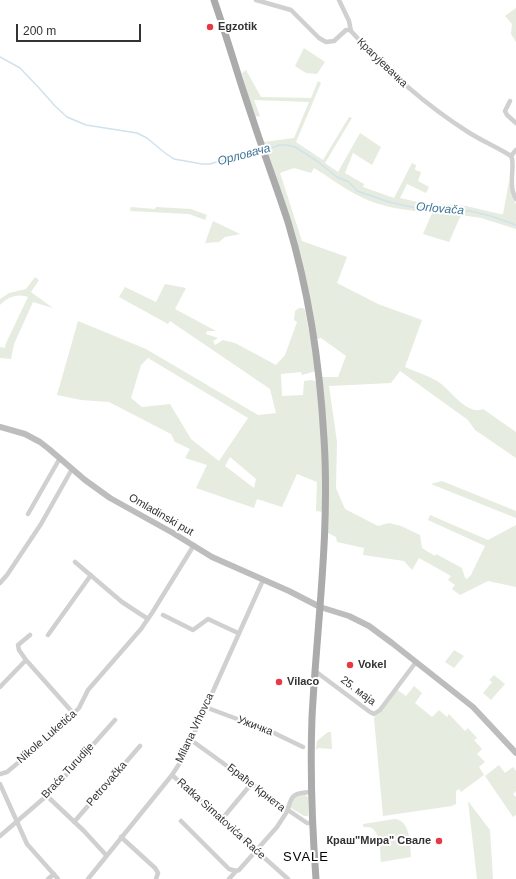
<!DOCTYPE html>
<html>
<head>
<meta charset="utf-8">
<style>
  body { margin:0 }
  #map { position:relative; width:516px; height:879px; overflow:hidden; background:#fff; font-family:Arial,sans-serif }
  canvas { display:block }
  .scale { position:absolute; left:16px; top:24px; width:125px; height:18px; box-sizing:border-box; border:2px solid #333; border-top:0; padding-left:5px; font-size:12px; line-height:14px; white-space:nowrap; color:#333; -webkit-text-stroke:3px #fff; paint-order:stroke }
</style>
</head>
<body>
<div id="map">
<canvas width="516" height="879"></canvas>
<div class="scale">200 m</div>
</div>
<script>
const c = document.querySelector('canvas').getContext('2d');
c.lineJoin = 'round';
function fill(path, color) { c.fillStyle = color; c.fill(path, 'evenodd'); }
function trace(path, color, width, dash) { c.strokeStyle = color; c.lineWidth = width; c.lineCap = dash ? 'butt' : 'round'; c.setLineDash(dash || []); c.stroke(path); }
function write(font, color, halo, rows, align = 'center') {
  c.font = font + ' Arial,sans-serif'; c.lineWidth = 4; c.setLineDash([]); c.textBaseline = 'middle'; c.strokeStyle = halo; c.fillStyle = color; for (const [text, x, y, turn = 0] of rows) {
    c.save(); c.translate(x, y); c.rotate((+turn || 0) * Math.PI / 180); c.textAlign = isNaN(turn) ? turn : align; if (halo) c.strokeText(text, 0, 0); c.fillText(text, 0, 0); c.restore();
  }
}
fill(new Path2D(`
  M 516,8 L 516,42 L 511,34 L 512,24 L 505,16 Z
  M 304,48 L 325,62 L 317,74 L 306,73 L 295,66 Z
  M 246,70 L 261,97 L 311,98 L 318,81 L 321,83 L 296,142 L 323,160 L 349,117 L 352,118 L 325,163 L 338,172 L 360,133 L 381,147 L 372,165 L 353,153 L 345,173 L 364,184 L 363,187 L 394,198 L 412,163 L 416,165 L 415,170 L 421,172 L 418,181 L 429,187 L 426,193 L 407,184 L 400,198 L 422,203 L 466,206 L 500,214 L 503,214 L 509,181 L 512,196 L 516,204 L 516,229 L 481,218 L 461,215 L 449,242 L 423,234 L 432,213 C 407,210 381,208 359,196 C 343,188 329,177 314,168 L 311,173 L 294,168 L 280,173 L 302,241 L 347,257 L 337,283 L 378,304 L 422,320 L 405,367 C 416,372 430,376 440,383 C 451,391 468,416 483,409 L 516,432 L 516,458 L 475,430 L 468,420 L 400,371 L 391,383 L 329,386 L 337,442 L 336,488 L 345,509 L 378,526 L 389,523 L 401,526 L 420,535 L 422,548 L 435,556 L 436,554 L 462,568 L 465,578 L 467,579 L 471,575 L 485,546 L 428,520 L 430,515 L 488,540 L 516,525 L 516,587 L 488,581 L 460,595 L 452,589 L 455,585 L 448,580 L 451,576 L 419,558 L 412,570 L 404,561 L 363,555 L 364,548 L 337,542 L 336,537 L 328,533 L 322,377 L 338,377 L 346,356 L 321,338 L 316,339 L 264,142 L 294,138 L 309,102 L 254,100 L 260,116 L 254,117 L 242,73 Z
  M 131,207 L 155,209 L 156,207 L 191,209 L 207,215 L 205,220 L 189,214 L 130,211 Z
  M 213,221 L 240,234 L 225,237 L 219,242 L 205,243 Z
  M 35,277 L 39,280 L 31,292 L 53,308 L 33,302 L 14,344 L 11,359 L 0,358 L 0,347 L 5,348 L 6,343 L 28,297 C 18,293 7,297 0,305 L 0,299 L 9,293 L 26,289 Z
  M 165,284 L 186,288 L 175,309 L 216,331 L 207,331 L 206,334 L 218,338 L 213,341 L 215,345 L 223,340 L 235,343 L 276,365 L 285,355 L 297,322 L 294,320 L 295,311 L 299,308 L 303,308 L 305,310 L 316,371 L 302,375 L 301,372 L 281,374 L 282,396 L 303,395 L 304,381 L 312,380 L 317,382 L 320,406 L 324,512 L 316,511 L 317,482 L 297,474 L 282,507 L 257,499 L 254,508 L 196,488 L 207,465 L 185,458 L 190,449 L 175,442 L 171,434 L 109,402 L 81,400 L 57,395 L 78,321 L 146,349 L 258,415 L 276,413 L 270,389 L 170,321 L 168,324 L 119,297 L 125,287 L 156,302 ZM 148,358 L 248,418 L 219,461 L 191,439 L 170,404 L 142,407 L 131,398 L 141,365 ZM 230,457 L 256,479 L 254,488 L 225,466 Z
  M 442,481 L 516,511 L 516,518 L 431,484 Z
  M 454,650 L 464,656 L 454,668 L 445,662 Z
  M 494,675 L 505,684 L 491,700 L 483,693 L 492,682 L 489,680 Z
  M 414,686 L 422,693 L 415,703 L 432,717 L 439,710 L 447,717 L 449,714 L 465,731 L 468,728 L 477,738 L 474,740 L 482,749 L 477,754 L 485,762 L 479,767 L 484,775 L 461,792 L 459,789 L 456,791 L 456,804 L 452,806 L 383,816 L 374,718 L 396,689 L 406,696 Z
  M 328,732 L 331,732 L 332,749 L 318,748 L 316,750 L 317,741 Z
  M 499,765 L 505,773 L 513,767 L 516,771 L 516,791 L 513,794 L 516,797 L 516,815 L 513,817 L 485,776 Z
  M 297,795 L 305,795 L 308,797 L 308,816 L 304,816 L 291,808 L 291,802 Z
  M 468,801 L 490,830 L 493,879 L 477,879 Z
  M 395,819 C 411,821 410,845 411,857 L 381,862 C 380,853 381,836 373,829 C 371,827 367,827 363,827 L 363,824 Z`), '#e6ecdf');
trace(new Path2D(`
  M 0,57 L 20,68 L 40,89 L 55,106 L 67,117 L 86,125 L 137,133 L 147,138 L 165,153 L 174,159 L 202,164 L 210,164 L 240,155 L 261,152
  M 265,150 L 280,145 L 287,145 L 295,147 L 317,161 L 337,177 L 349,182 L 357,191 L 389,202 L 416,208 L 470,211 L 491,216 L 516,225`), '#cfe2ee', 1.5);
trace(new Path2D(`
  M 256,0 L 291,10 L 319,38 L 326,42 L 334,41 L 346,30 L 350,30 C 385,69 424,104 468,132 C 482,141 497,147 511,156 C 516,164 507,184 516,199
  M 339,0 L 349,21 L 351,31
  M 510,101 L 505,111 L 507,115 L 516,123
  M 511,156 L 516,150
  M 28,514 L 60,458
  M 75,562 L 122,602 L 148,619
  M 0,583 L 7,575 L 41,524 L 72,469
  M 163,615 L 193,630 L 208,619 L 238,633
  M 30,635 L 18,645 L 19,650 L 26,660 L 74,714
  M 48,635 L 91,575
  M 315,671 L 370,712 L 374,714 L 380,710 L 416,662
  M 0,687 L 26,660
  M 205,707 L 272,732 L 303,747
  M 191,740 L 288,810 L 277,827 L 239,870 L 236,871 L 229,879
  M 0,774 L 7,772 L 54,733 L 79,708 L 88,690 L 141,629 L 152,613 L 194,545
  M 172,775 L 288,879
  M 0,784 L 27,844 L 58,879
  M 312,792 C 296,793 291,793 288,810 L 307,823 L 313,823
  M 47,796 L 84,831 L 106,855
  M 222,819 L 252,783
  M 181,821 L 229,869 L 236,871
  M 74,822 L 140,746
  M 0,836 L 51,792 L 115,720
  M 121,837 L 155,868 L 158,873 L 156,879
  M 48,879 L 54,874
  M 88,879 L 172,775 L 183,758 L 263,580`), '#d0d0d0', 4.5);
trace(new Path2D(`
  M 0,427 L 25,434 L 40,442 L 49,449 L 85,480 L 110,498 L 173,533 L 212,557 L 289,591 L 320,607 L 349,616 L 369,626 L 392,643 L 473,707 L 516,753`), '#bdbdbd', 6);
trace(new Path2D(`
  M 214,0 C 228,40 239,80 253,120 C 264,154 277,188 288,222 C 309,292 320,366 324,439 C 330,532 317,624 312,717 C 310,771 312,825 316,879`), '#ababab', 7);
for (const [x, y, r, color] of [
  [210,27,4,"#e63946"],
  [350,665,4,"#e63946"],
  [279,682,4,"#e63946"],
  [439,841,4,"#e63946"]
]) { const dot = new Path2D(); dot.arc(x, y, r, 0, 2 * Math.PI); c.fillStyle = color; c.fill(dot); trace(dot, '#fff', 1.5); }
write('bold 11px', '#333', '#fff', [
  ["Egzotik",218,27],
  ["Vokel",358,665],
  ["Vilaco",287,682],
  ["Краш\"Мира\" Свале",431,841,"right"]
], 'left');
write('11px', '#333', '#fff', [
  ["Крагујевачка",382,63,44],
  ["Omladinski put",161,515,30],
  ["25. маја",358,691,37],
  ["Ужичка",255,726,21],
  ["Milana Vrhovca",195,728,-65],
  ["Nikole Luketića",47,737,-41],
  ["Braće Turudije",68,771,-47],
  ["Petrovačka",107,784,-49],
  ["Браће Крнета",256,788,38],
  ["Ratka Simatovića Raće",221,819,42]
]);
write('italic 12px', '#3f7597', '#fff', [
  ["Орловача",244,155,-15],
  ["Orlovača",440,209,5]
]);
c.letterSpacing = '1px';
write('13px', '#000', '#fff', [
  ["SVALE",306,857]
]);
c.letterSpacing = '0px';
</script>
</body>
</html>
